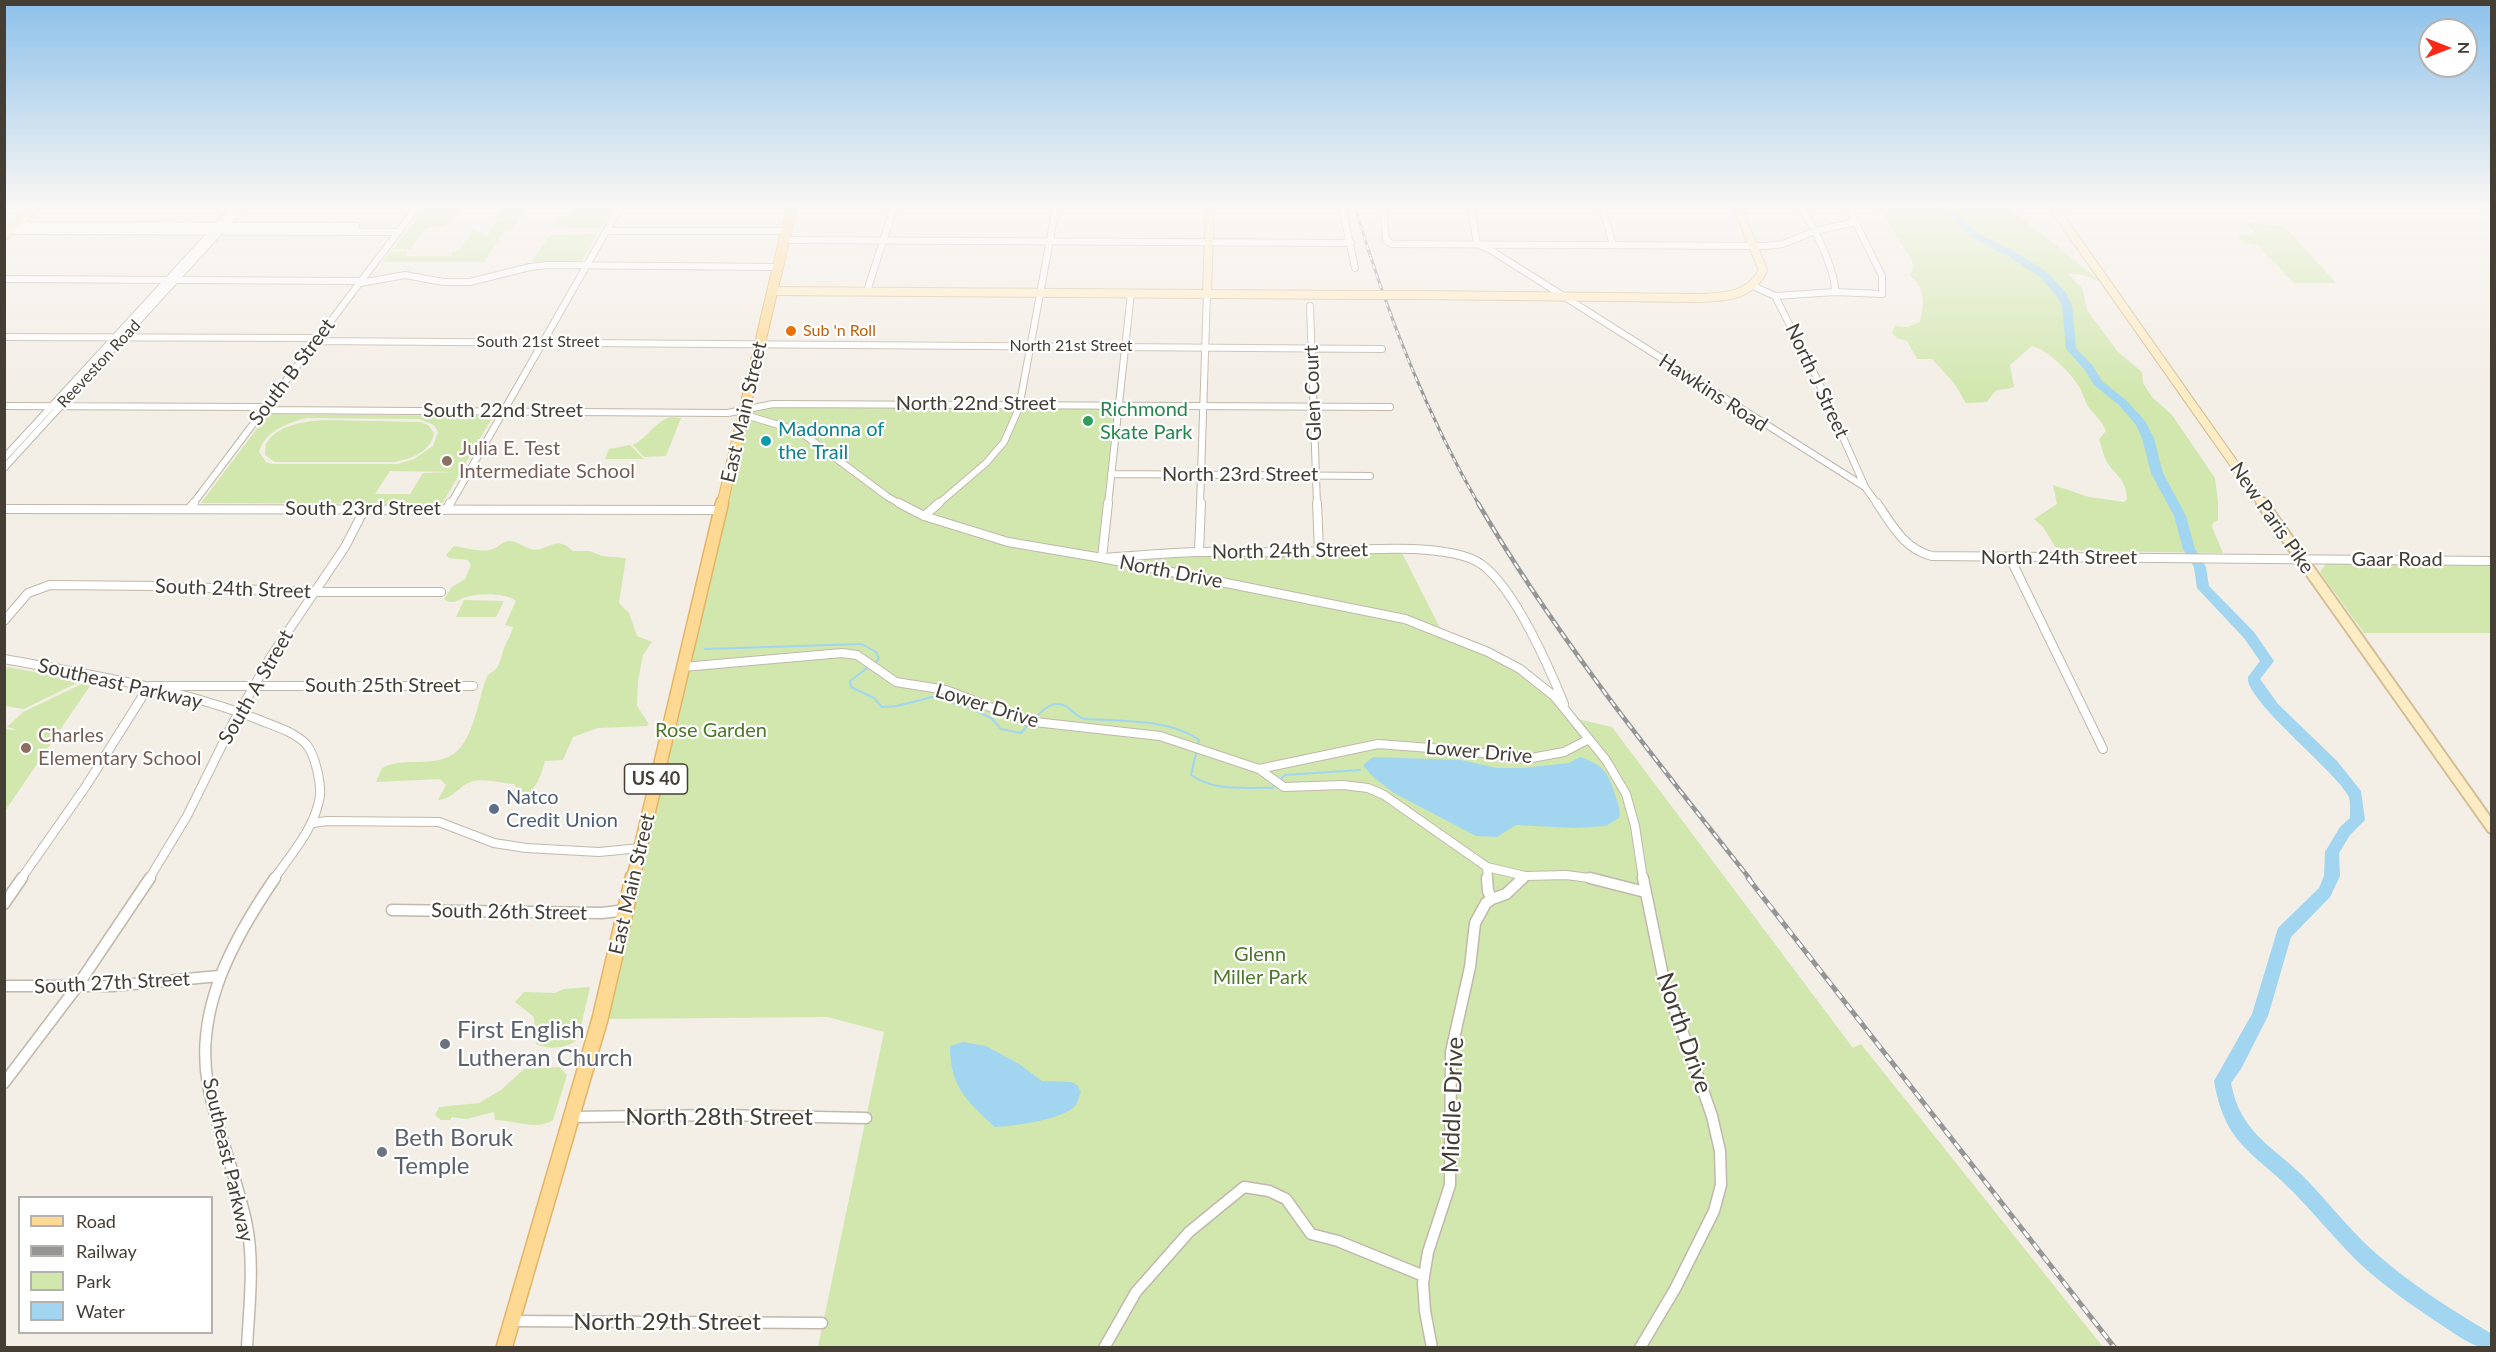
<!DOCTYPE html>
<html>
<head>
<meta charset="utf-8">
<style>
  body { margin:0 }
  #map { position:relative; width:2496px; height:1352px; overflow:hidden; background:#f3eee6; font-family:Lato,sans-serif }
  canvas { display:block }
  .frame { position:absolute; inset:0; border:6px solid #453e35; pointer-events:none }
  .legend { position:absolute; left:18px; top:1196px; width:195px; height:138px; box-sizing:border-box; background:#fff; border:2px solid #b5b2ae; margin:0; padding:8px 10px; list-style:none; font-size:18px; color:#453e35 }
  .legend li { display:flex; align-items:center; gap:12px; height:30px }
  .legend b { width:30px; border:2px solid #b5b2ae }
  .north { position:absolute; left:2418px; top:18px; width:60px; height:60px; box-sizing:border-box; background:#fff; border:2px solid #b5b2ae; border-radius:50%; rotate:90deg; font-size:16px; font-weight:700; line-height:24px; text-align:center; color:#453e35 }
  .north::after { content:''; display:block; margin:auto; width:21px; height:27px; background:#f92a17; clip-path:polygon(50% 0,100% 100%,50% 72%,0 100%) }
</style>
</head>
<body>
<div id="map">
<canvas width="2496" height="1352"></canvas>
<div class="frame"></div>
<ul class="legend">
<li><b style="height:8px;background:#fdd994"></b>Road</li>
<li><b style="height:8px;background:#959595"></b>Railway</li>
<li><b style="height:16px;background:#d1e7ae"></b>Park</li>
<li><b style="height:16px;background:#a2d5f0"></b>Water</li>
</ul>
<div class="north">N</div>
</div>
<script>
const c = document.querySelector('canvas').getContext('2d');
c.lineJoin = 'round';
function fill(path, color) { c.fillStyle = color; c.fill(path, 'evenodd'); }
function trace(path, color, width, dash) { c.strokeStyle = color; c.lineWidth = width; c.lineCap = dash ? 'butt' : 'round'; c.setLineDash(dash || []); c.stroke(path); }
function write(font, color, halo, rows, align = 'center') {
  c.font = font + ' Lato,sans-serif'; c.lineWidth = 4.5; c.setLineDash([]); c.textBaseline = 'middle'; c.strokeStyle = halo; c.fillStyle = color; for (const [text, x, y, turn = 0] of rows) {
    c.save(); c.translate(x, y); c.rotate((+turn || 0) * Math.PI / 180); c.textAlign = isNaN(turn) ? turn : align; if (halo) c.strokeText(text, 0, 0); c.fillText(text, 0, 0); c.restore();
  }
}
fill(new Path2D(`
  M 425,207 L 466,207 L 446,226 L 426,228 L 410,249 L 393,249 Z
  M 503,207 L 527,207 L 513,230 L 505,230 L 484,262 L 383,262 L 390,252 L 407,252 L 406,256 L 452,256 L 451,253 L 458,251 L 473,230 L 488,235 L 499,218 L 495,217 Z
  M 575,207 L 613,207 L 600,229 L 551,227 L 559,216 L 570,216 Z
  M 1876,207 L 2008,207 L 2100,281 L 2079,274 L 2068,274 L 2082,288 L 2087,310 L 2118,352 L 2142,372 L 2143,383 L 2152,397 L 2172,415 L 2215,478 L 2218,502 L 2218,520 L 2213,523 L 2212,527 L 2223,553 L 2089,551 L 2056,548 L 2043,527 L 2034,519 L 2057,504 L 2053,485 L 2089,497 L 2124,502 L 2127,499 C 2126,478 2116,477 2107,462 C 2103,455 2102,447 2099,439 L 2106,431 C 2102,421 2096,416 2089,408 C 2085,402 2084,396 2081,390 C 2073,375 2049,350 2032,346 L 2010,365 L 2014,387 C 1994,393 2000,384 1987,402 L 1966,403 L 1954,383 L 1932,359 L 1917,359 L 1907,341 L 1897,338 L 1892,333 L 1895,326 L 1907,327 L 1920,322 C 1924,305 1926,287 1910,276 L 1913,267 L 1912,261 L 1888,222 Z
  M 2245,222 L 2284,226 L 2336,283 L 2294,283 L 2258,246 L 2243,241 L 2237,236 L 2256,234 Z
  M 597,234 L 581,262 L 531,262 L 550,235 Z
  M 762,405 L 1119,405 L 1102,557 L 1401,551 L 1442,632 L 1520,669 L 1573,718 L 1612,727 L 1853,1048 L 1861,1044 L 2103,1347 L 818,1347 L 884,1032 L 828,1017 L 600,1019 L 743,411 Z
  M 268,414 L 486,416 L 492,418 L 442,504 L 201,503 ZM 307,418 L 419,419 L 434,425 L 438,432 L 433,446 L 414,459 L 398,464 L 272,464 L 266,462 L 259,452 C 265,431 287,423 307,418 ZM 390,471 L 456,472 L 423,473 L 410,494 L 375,494 Z
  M 670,417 L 681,418 L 666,456 L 644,457 L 633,445 C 647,438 655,422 670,417 Z
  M 322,420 L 421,422 L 428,425 L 434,433 C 431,452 411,459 394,462 L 275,462 L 265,455 L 266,444 C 277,425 302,422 322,420 Z
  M 630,445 L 644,459 L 605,459 L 609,449 Z
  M 510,541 C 518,542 521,545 528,548 C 546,556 554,532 573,551 L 590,551 L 602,556 L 626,558 L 619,603 L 629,613 L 637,636 L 652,642 L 643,655 L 638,680 L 637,706 L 649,724 L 647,726 L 598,728 L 573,737 L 563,760 L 545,761 C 541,777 536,787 524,799 L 514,784 C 500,783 479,776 466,784 C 455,791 452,798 438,800 L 446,785 L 440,779 L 376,782 L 382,768 C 403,757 428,767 450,756 C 473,745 478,700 486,679 C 488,672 495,672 498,666 C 501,660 502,654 504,648 C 507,641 511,635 513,627 L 505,625 L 516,601 C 506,593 479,593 467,597 C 457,599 454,606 444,599 L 452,587 L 465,579 L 471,565 L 468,560 L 449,558 L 446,555 L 454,546 C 464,548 484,553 493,549 C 500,546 501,542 510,541 Z
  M 2326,564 L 2491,564 L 2491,633 L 2364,633 L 2320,572 Z
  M 464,600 L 504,601 L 496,617 L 456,617 Z
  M 8,667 L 81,681 L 24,709 L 5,706 L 5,670 Z
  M 86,682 L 92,683 L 5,811 L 5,729 L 14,730 L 15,729 L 7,727 L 23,712 Z
  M 590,987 L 578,1039 C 567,1049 549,1050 536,1044 L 534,1017 L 515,1002 L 524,992 L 555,993 L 564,989 Z
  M 559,1067 L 567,1075 L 553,1120 C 537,1131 513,1120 495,1120 L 494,1112 L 466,1119 L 452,1117 L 450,1120 L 441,1120 L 435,1115 L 439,1107 L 479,1103 L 501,1090 L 524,1069 Z`), '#d1e7ae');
fill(new Path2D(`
  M 1373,757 L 1461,760 L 1497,768 L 1523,768 L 1569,763 L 1580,757 C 1602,764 1608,772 1615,794 C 1617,802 1621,809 1619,818 L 1606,826 L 1575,828 L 1516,825 L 1497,837 L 1476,836 L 1394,793 L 1372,776 L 1363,765 Z
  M 963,1042 L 986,1046 L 1019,1064 L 1042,1081 L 1071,1082 L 1077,1085 L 1081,1092 C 1079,1095 1078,1102 1076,1105 C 1063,1120 1014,1126 995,1127 C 967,1101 950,1087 950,1046 Z`), '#a2d5f0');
trace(new Path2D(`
  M 705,649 L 862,644 L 876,652 L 879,659 L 850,681 L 851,687 L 874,698 L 882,707 L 897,706 L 932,697 L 970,708 L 991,718 L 1001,729 L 1021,733 L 1030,723
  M 1034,719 C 1040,713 1048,704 1057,704 C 1069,703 1075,718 1085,719 C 1118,721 1171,719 1199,740 L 1191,775 C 1216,792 1243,787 1272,788 L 1275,785
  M 1279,781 L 1285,775 L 1360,770`), '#a2d5f0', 2);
fill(new Path2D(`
  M 1940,207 L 1950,207 L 1979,234 L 2017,253 L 2047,272 L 2066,293 L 2072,305 L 2076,348 L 2093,366 L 2102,381 L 2127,401 L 2145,421 L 2154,438 L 2163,473 L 2186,516 L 2195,549 L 2206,567 L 2209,586 L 2254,632 L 2274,661 L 2260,679 L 2278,704 L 2337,761 L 2361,791 L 2365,820 L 2350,835 L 2339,853 L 2340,876 L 2330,897 L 2291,937 L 2268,1016 L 2241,1069 L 2231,1083 C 2240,1131 2269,1144 2302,1175 C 2326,1199 2346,1226 2371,1249 C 2407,1282 2450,1309 2492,1334 L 2492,1348 C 2472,1348 2459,1336 2443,1326 C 2413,1306 2382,1285 2356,1260 C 2332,1236 2311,1209 2287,1186 C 2269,1168 2246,1153 2232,1132 C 2222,1116 2217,1099 2214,1081 L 2252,1014 L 2278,928 L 2319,888 L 2324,876 L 2325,852 L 2340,827 L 2350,818 C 2350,811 2351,801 2348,795 C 2333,769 2244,699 2248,677 L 2260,661 L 2244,638 L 2197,588 L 2194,567 L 2183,549 L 2174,516 L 2151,473 L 2142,438 L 2136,425 L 2119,405 L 2094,385 L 2085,370 L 2066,349 L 2062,305 L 2057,296 L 2039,276 L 2009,257 L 1973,238 Z`), '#a2d5f0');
const streetFar2 = new Path2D(`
  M 1342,207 L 1355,268
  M 1383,207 L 1386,240 L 1392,244 L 1766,246 L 1783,244 L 1815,231 L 1855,222
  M 1471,207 L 1477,244 L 1489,249 L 1865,487
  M 1602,207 L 1613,245
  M 1800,207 C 1813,223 1836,272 1835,292
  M 16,225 L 356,226
  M 10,231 L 399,232
  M 606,231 L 787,231
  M 784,240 L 1351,243
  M 4,279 L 361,281
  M 360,283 L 405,275 L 443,282 L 470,282 L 530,267 L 548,265 L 777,267
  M 1753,286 L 1775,296 L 1819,383 L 1865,487 L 1878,505
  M 867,291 L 894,207
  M 1775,296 L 1835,292 L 1882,294 L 1882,276 L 1848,207
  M 1310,306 L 1317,505
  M 4,337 L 318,338
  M 316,341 L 1382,349
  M 4,406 L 265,407
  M 263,410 L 728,413 L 773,404 L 1390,407
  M 743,411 L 752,417 L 799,431 L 888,497 L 902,505
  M 4,458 L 235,207
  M 4,468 L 242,207
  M 1111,474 L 1370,476
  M 192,505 L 417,207
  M 450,505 L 620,207
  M 937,505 L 986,463 L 1004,442 L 1019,408 L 1056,207
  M 1108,505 L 1131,293
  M 1200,505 L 1207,293`);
const streetFar1 = new Path2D(`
  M 899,503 L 924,516 L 1008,542 L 1102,558 L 1405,619 L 1488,652 L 1520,669 L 1554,696 L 1606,760 L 1626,794 L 1635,826 L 1643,879
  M 1108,503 L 1102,558 C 1134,556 1165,553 1197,552 C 1232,551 1267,553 1302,552 C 1345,551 1446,540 1481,564 C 1514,587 1549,667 1564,704
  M 1317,503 L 1319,551
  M 1877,503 C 1892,525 1904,549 1932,556 L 2492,561
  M 4,509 L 721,510
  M 189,509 L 194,503
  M 447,509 L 450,503
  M 924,516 L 939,503
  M 1199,552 L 1201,503
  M 2010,558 L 2103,749
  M 4,621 L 28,593 L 50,585 L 161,586 L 313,592 L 441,592
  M 4,659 C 91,675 179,688 262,721 C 277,727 294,732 306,744 C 315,754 321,782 320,796 C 315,828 292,853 274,879
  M 683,667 L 842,653 L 857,655 L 896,682 L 946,690 L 1026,721 L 1160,736 L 1259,769 L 1284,787 L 1343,785 L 1368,788 L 1384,795 L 1487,867
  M 1259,769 L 1378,744 L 1469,751 L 1526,759 L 1564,752 L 1589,739
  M 313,823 L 327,821 L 439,822 L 494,843 L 526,848 L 599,852 L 640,848
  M 1487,867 L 1525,876
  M 1487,867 L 1488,879
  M 21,879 L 86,786 L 149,686 L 473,686
  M 149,879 L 187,816 L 233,723 L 270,658 L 345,547 L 364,510
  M 1522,879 L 1525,876 L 1566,875 L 1597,879`);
const street = new Path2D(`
  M 1487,878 L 1488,891 L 1492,899
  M 1590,878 L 1645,892
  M 1492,899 L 1506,894 L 1523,878
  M 4,904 L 22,878
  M 392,910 L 602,913 L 626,910
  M 4,986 L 112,986 L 219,976
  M 4,1083 L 76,988 L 150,878
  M 573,1117 L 720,1115 L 866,1118
  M 512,1321 L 822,1323
  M 247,1348 C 249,1306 255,1262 246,1221 C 236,1175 217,1131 208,1085 C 194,1009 234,938 275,878
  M 1104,1348 L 1136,1292 L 1189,1232 L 1244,1187 L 1269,1191 L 1286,1199 L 1311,1234 L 1338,1241 L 1424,1276
  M 1432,1348 L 1425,1311 L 1423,1283 L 1428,1252 L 1450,1185 L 1451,1052 L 1470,967 L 1475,923 L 1486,903 L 1492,899
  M 1640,1348 L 1675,1289 L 1714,1211 L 1721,1185 L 1720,1151 L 1712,1116 L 1663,976 L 1643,878`);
const secondaryFar1 = new Path2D(`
  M 2053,207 L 2263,505
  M 2483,207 L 2492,210
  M 4,236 L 36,207
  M 773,291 L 1358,295
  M 1207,293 L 1210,207
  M 1419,295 L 1700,298 C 1726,297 1751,296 1763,270 L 1737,207`);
const secondary = new Path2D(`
  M 2262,503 L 2492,828`);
const primaryFar2 = new Path2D(`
  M 722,505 L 792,207`);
const primaryFar1 = new Path2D(`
  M 633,879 L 722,503`);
const primary = new Path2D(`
  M 504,1348 L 600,1019 L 633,878`);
trace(streetFar2, '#c1b8ab', 8);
trace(streetFar1, '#c1b8ab', 10);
trace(street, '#c1b8ab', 13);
trace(secondaryFar1, '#d3bf96', 10);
trace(secondary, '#d3bf96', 14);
trace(primaryFar2, '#e3b464', 12);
trace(primaryFar1, '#e3b464', 15);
trace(primary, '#e3b464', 18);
trace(streetFar2, '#fff', 6);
trace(streetFar1, '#fff', 8);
trace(street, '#fff', 10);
trace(secondaryFar1, '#feecc4', 8);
trace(secondary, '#feecc4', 10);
trace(primaryFar2, '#fdd994', 10);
trace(primaryFar1, '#fdd994', 12);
trace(primary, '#fdd994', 15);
const railFar2 = new Path2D(`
  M 1355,207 C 1386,311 1424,410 1479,505`);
const railFar1 = new Path2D(`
  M 1478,503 C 1556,637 1654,758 1750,879`);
const rail = new Path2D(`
  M 1748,878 L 2115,1348`);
trace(railFar2, '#959595', 3);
trace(railFar1, '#959595', 4.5);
trace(rail, '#959595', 5);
trace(railFar2, '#fff', 1.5, [5]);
trace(railFar1, '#fff', 2, [7]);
trace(rail, '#fff', 3, [8]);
const secondaryBridge = new Path2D(`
  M 1358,295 L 1419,295`);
trace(secondaryBridge, '#d3bf96', 10, []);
trace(secondaryBridge, '#feecc4', 8);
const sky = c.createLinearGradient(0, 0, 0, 396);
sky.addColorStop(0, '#8cc1eb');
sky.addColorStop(0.52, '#faf7f4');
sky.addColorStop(1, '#faf7f400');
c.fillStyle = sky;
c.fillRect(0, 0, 2496, 396);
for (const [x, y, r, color] of [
  [791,331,6,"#e8710a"],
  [1088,421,6,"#2e9e5b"],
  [766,441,6,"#0f9aa8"],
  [447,461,6,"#8d6e63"],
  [26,748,6,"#8d6e63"],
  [494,809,6,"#5c6f8a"],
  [445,1044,6,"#6b7280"],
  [382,1152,6,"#6b7280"]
]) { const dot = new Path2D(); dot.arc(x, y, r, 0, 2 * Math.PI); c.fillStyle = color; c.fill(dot); trace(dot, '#fff', 2); }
write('16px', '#c56008', '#fff', [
  ["Sub 'n Roll",803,331]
], 'left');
write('16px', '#453e35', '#fff', [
  ["South 21st Street",538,342],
  ["North 21st Street",1071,346],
  ["Reeveston Road",99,364,-47]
]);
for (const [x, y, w] of [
  [656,779,63]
]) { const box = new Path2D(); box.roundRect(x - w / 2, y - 15, w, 30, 4.5); c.fillStyle = '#fff'; c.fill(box); trace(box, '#453e35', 1.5); }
write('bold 18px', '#453e35', null, [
  ["US 40",656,779]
]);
write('20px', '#453e35', '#fff', [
  ["South B Street",292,372,-53],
  ["North J Street",1817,381,65],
  ["Glen Court",1313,393,-92],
  ["Hawkins Road",1713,393,33],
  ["North 22nd Street",976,404],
  ["South 22nd Street",503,411],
  ["East Main Street",744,412,-77],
  ["North 23rd Street",1240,475],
  ["South 23rd Street",363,509],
  ["New Paris Pike",2272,518,55],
  ["North 24th Street",1290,551,-1],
  ["North 24th Street",2059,558],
  ["Gaar Road",2397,560],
  ["North Drive",1171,572,11],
  ["South 24th Street",233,589,2],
  ["Southeast Parkway",120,684,13],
  ["South 25th Street",383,686],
  ["South A Street",256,687,-60],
  ["Lower Drive",987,706,17],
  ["Lower Drive",1479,752,5],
  ["East Main Street",632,884,-77],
  ["South 26th Street",509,912,1],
  ["South 27th Street",112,983,-3],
  ["Southeast Parkway",228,1160,77]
]);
write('20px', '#27864d', '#fff', [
  ["Richmond",1100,410],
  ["Skate Park",1100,433]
], 'left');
write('20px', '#0d838f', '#fff', [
  ["Madonna of",778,430],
  ["the Trail",778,453]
], 'left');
write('20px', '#785e54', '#fff', [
  ["Julia E. Test",459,449],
  ["Intermediate School",459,472],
  ["Charles",38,736],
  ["Elementary School",38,759]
], 'left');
write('20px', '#4b7729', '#fff', [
  ["Rose Garden",711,731],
  ["Glenn",1260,955],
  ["Miller Park",1260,978]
]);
write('20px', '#4e5e75', '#fff', [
  ["Natco",506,798],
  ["Credit Union",506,821]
], 'left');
write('24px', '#5b616d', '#fff', [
  ["First English",457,1030],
  ["Lutheran Church",457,1058],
  ["Beth Boruk",394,1138],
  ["Temple",394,1166]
], 'left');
write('24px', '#453e35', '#fff', [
  ["North Drive",1684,1033,71],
  ["Middle Drive",1453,1105,-88],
  ["North 28th Street",719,1117],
  ["North 29th Street",667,1322]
]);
</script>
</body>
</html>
